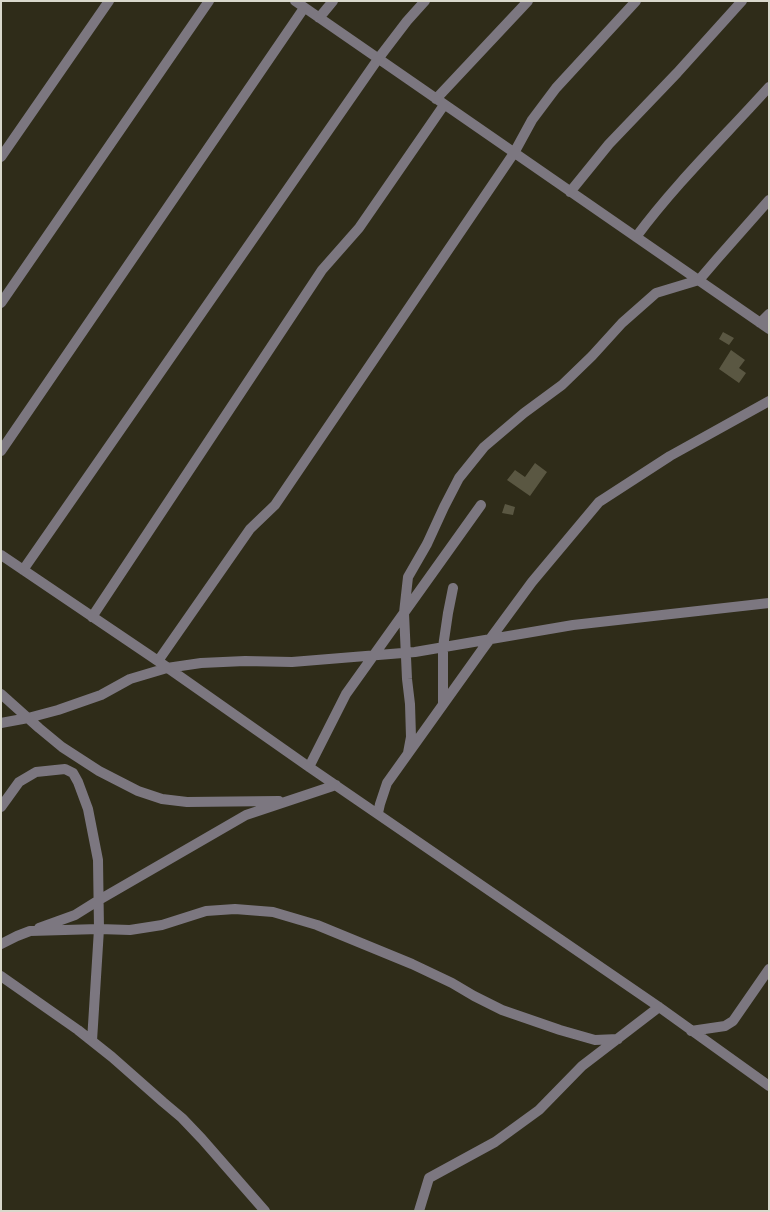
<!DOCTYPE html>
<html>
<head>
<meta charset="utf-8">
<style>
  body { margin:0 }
  #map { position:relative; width:770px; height:1212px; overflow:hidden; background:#2f2c19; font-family:"Archivo Narrow",sans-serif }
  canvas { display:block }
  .frame { position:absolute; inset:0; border:2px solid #d9d8cc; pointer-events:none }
</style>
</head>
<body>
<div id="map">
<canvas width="770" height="1212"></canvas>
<div class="frame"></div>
</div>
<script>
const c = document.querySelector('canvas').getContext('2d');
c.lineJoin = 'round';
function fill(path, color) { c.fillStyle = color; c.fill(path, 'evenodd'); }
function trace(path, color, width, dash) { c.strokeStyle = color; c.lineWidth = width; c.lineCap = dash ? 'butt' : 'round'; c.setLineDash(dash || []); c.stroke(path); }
fill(new Path2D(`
  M 723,332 L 734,338 L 729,345 L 719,339 Z
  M 731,350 L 745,360 L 739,368 L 746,373 L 739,383 L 719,369 Z
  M 535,463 L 547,472 L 530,496 L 507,480 L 515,470 L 525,477 Z
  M 505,504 L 515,507 L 513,515 L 502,513 Z`), '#5a5742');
trace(new Path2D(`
  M 295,1 L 769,329
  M 319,18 L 333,1
  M 436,99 L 528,1
  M 1,157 L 109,1
  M 570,192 L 609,144 L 677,73 L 742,1
  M 636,237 C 676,183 724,137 769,87
  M 1,303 L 209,1
  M 760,323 L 769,314
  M 1,451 L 304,8
  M 1,555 L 158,661 L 309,767 L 659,1007 L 769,1086
  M 23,570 L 378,59 L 407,21 L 425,1
  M 92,617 L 322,270 L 359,228 L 444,105
  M 158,661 L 250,529 L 275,505 L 514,153 L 532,120 L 556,88 L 636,1
  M 1,694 L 39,728 L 62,747 L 99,771 L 138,791 L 162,799 L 187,802 L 279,801
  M 443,704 L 443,647 L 448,613 L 453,588
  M 1,723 L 28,718 L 58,710 L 101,695 L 130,679 L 167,668 L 201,663 L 245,661 L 292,662 L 415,652 L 573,625 L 769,603
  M 408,753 L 411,737 L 410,704 L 407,679 L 404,613 L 408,577 L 427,544 L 444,507 L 459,478 L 484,447 L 524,413 L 562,385 L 592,356 L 622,323 L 656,293 L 699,280 L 717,259 L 769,200
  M 309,767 L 346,694 L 481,505
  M 1,807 L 19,782 L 36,772 L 65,769 L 73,773 L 78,782 L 88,809 L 98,860 L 99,929 L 92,1041
  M 378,813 L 380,804 L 387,783 L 482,650 L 532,582 L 599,502 L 670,456 L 769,401
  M 39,928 L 75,915 L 99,900 L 246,815 L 336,785
  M 1,944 L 17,936 L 30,931 L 99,929 L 130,930 L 162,925 L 206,911 L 235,909 L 273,912 L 317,925 L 412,964 L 452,983 L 474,996 L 502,1010 L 560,1030 L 595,1040 L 618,1039
  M 1,976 L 78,1030 L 112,1057 L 163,1102 L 182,1118 L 202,1139 L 265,1211
  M 691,1031 L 725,1026 L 733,1021 L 769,969
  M 419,1211 L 429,1178 L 495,1142 L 539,1110 L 582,1066 L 659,1007`), '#7c7780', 10);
</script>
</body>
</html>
